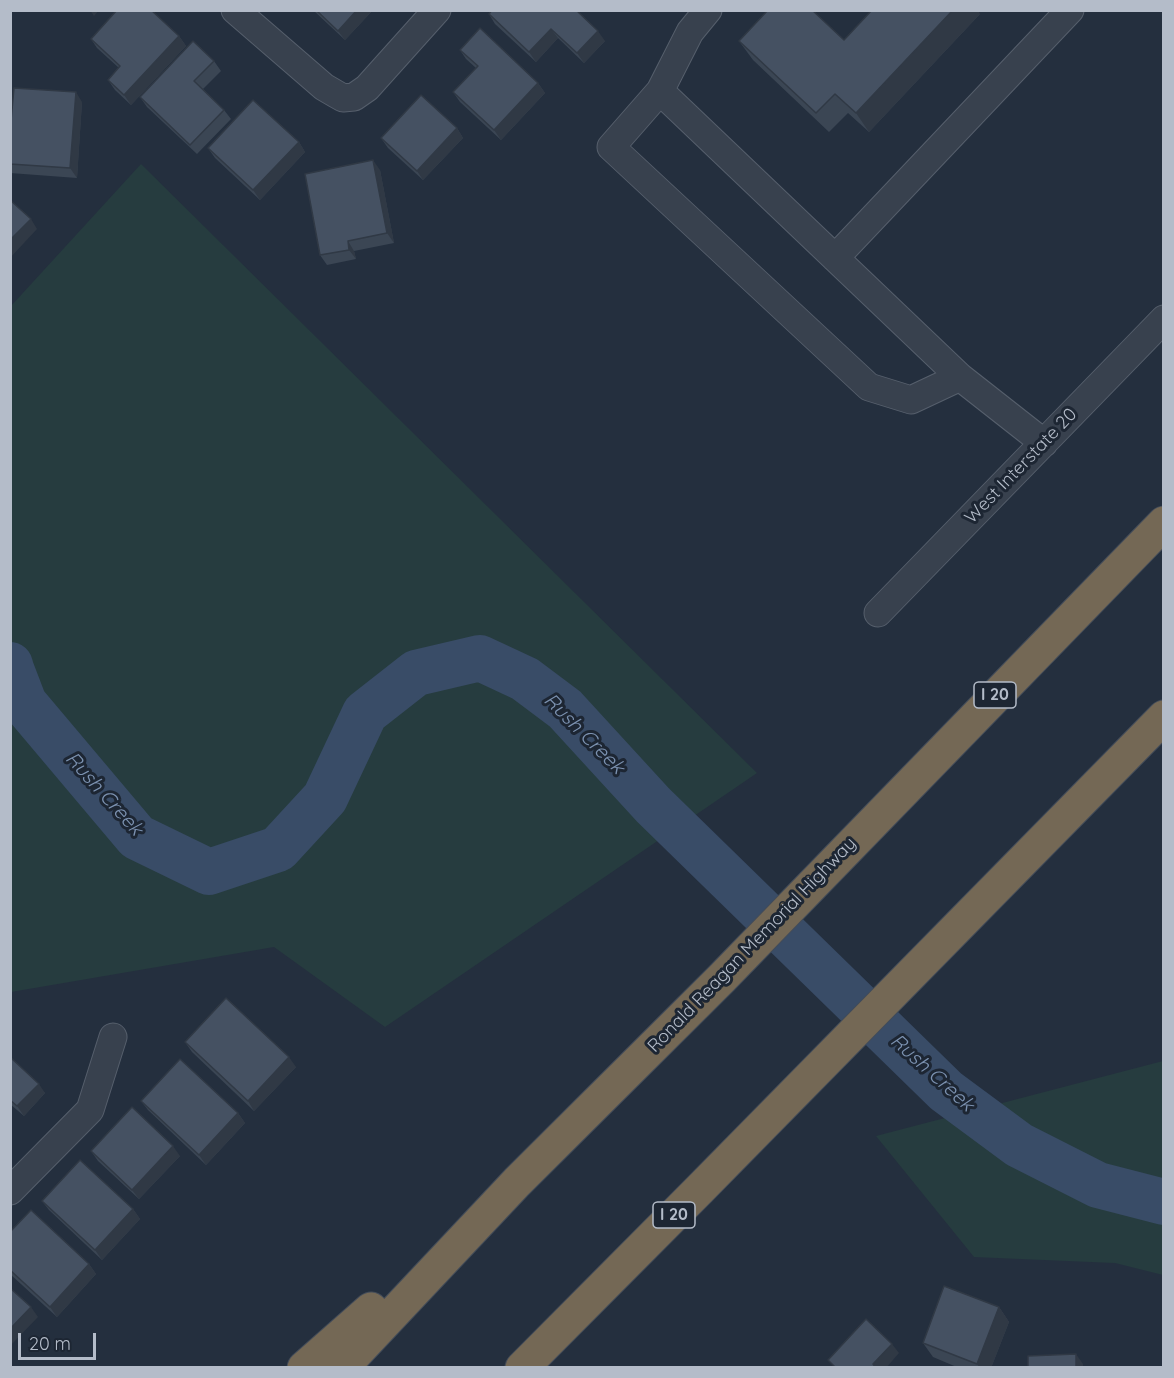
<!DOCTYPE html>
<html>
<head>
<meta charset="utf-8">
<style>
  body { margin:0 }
  #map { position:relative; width:1174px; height:1378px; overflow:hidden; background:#242f3e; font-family:Quicksand,sans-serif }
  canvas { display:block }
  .frame { position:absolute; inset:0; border:12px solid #b4bcc9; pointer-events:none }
  .scale { position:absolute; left:18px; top:1333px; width:78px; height:27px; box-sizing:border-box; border:3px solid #b4bcc9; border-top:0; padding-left:8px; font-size:18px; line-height:21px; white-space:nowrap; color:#b4bcc9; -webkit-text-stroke:4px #1d2633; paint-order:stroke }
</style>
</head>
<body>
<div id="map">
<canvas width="1174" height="1378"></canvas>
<div class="frame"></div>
<div class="scale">20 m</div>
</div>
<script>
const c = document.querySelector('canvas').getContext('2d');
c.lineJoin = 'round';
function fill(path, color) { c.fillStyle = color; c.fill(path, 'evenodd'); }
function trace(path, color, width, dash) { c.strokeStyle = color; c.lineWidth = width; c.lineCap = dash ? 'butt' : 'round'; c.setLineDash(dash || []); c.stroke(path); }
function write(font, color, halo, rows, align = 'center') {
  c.font = font + ' Quicksand,sans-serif'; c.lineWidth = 6; c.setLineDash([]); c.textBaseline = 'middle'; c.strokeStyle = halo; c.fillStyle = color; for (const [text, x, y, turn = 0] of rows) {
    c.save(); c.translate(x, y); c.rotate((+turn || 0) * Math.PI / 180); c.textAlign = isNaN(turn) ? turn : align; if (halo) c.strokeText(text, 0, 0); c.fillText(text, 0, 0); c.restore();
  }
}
fill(new Path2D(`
  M 141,164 L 757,773 L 385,1027 L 274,947 L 11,992 L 11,306 Z
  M 1163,1061 L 1163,1275 L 1115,1263 L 974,1257 L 876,1136 Z`), '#263c3f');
trace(new Path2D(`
  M 10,665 L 11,669 L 24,703 L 137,837 L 209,872 L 278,849 L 325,798 L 365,713 L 416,673 L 480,658 L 525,679 L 565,709 L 653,805 L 946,1091 L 1019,1145 L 1098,1185 L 1164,1202`), '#394c67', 46);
const minor = new Path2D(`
  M 235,10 L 324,87 L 336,94 L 343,98 L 354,97 L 367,88 L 437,10
  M 660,91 L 690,32 L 708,10
  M 835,258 L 1070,10
  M 960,377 L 911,400 L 869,387 L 611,147 L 660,91 L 960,377 L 1044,443
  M 878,613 L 1164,319
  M 10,1191 L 90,1110 L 113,1037`);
const highway = new Path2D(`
  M 304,1368 L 371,1309
  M 342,1368 L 517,1182 L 722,978 L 1164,523
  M 522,1368 L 700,1189 L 1164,717`);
trace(minor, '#565f6c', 29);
trace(highway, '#434c59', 35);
trace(minor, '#38414e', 27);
trace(highway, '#746855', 33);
fill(new Path2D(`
  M 313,10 L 373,10 L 345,40 Z
  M 489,14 L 605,41 L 584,63 L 558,38 L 536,62 L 495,24 Z
  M 980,14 L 869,132 L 848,113 L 829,132 L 753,60 L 739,41 L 844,40 Z
  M 179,36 L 186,46 L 131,105 L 115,90 L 108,80 L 119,68 L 97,48 L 91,39 Z
  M 460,50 L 538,83 L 545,93 L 501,140 L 460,102 L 453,92 L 476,68 L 466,59 Z
  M 214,61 L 221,71 L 203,89 L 224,110 L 231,119 L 197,154 L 147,107 L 140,97 Z
  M 82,102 L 77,178 L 10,173 L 10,131 Z
  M 457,128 L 463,138 L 423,180 L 388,148 L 381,138 Z
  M 299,142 L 305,152 L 260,200 L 215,158 L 208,148 Z
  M 380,170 L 394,243 L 354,251 L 356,259 L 327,265 L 320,255 Z
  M 185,1042 L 296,1067 L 254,1111 L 192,1052 Z
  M 10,1057 L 45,1093 L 24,1116 L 10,1104 Z
  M 141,1101 L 238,1113 L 245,1123 L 206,1165 L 148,1110 Z
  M 91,1151 L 180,1156 L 139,1199 L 98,1161 Z
  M 42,1201 L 133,1209 L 140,1219 L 102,1260 L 49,1210 Z
  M 10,1232 L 89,1264 L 96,1274 L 57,1317 L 10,1274 Z
  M 999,1307 L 1009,1322 L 991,1368 L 959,1368 L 933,1357 L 923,1343 Z`), '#3b4654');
fill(new Path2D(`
  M 90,10 L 99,10 L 94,16 Z
  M 357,10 L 373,10 L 345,40 L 338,31 Z
  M 953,10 L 978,10 L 980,14 L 869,132 L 856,113 Z
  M 551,29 L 558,38 L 536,62 L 529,52 Z
  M 598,31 L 605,41 L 584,63 L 577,53 Z
  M 179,36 L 186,46 L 131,105 L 124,95 Z
  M 538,83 L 545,93 L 501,140 L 494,130 Z
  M 76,92 L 82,102 L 77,178 L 70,168 Z
  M 457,128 L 463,138 L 423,180 L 417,171 Z
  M 299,142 L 305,152 L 260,200 L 253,190 Z
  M 373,160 L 380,170 L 394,243 L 387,233 Z
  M 31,219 L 37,229 L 10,258 L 10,240 Z
  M 348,241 L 354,251 L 356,259 L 349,250 Z
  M 289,1057 L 296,1067 L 254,1111 L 248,1101 Z
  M 39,1084 L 45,1093 L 24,1116 L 17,1106 Z
  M 238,1113 L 245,1123 L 206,1165 L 199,1155 Z
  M 173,1146 L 180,1156 L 139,1199 L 132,1190 Z
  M 133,1209 L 140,1219 L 102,1260 L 95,1250 Z
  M 89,1264 L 96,1274 L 57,1317 L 50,1307 Z
  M 31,1307 L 38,1317 L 10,1346 L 10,1329 Z
  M 999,1307 L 1009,1322 L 991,1368 L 980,1368 L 977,1364 Z
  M 892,1344 L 899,1353 L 886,1368 L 875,1368 L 873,1364 Z
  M 1076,1354 L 1083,1364 L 1083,1368 L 1076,1368 Z`), '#303945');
const building = new Path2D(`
  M 117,10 L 151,10 L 179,36 L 124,95 L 108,80 L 120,66 L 91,39 Z
  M 316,10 L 357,10 L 338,31 Z
  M 492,10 L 576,10 L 598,31 L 577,53 L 551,29 L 529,52 L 489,14 Z
  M 768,10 L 812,10 L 844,40 L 872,10 L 953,10 L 856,113 L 835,94 L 816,113 L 739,41 Z
  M 480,28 L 538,83 L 494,130 L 453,92 L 478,66 L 460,50 Z
  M 193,41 L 214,61 L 194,81 L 224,110 L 190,145 L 140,97 Z
  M 14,88 L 76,92 L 70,168 L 10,164 L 10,131 Z
  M 421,95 L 457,128 L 417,171 L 381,138 Z
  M 253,100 L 299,142 L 253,190 L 208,148 Z
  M 373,160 L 387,233 L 348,241 L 349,250 L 320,255 L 305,174 Z
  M 10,200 L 31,219 L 10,240 Z
  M 226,998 L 289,1057 L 248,1101 L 185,1042 Z
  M 10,1057 L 39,1084 L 17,1106 L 10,1100 Z
  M 180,1059 L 238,1113 L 199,1155 L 141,1101 Z
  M 132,1107 L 173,1146 L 132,1190 L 91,1151 Z
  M 80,1160 L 133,1209 L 95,1250 L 42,1201 Z
  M 31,1210 L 89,1264 L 50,1307 L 10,1270 L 10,1232 Z
  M 944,1286 L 999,1307 L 977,1364 L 923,1343 Z
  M 10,1288 L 31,1307 L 10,1329 Z
  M 866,1319 L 892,1344 L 873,1364 L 876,1368 L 836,1368 L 828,1360 Z
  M 1076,1354 L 1076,1368 L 1028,1368 L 1028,1356 Z`);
fill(building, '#455162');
trace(building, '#303945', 1.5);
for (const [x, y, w] of [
  [995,695,42],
  [674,1215,42]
]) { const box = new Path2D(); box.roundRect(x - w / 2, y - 13, w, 26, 4.5); c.fillStyle = '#1d2633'; c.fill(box); trace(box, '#b4bcc9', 1.5); }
write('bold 16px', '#b4bcc9', null, [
  ["I 20",995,695],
  ["I 20",674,1215]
]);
write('18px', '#b4bcc9', '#1d2633', [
  ["West Interstate 20",1021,466,-46],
  ["Ronald Reagan Memorial Highway",752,945,-46]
]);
write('italic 20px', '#7c92b1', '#1d2633', [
  ["Rush Creek",584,734,45],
  ["Rush Creek",104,794,48],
  ["Rush Creek",932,1073,42]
]);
</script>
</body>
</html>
